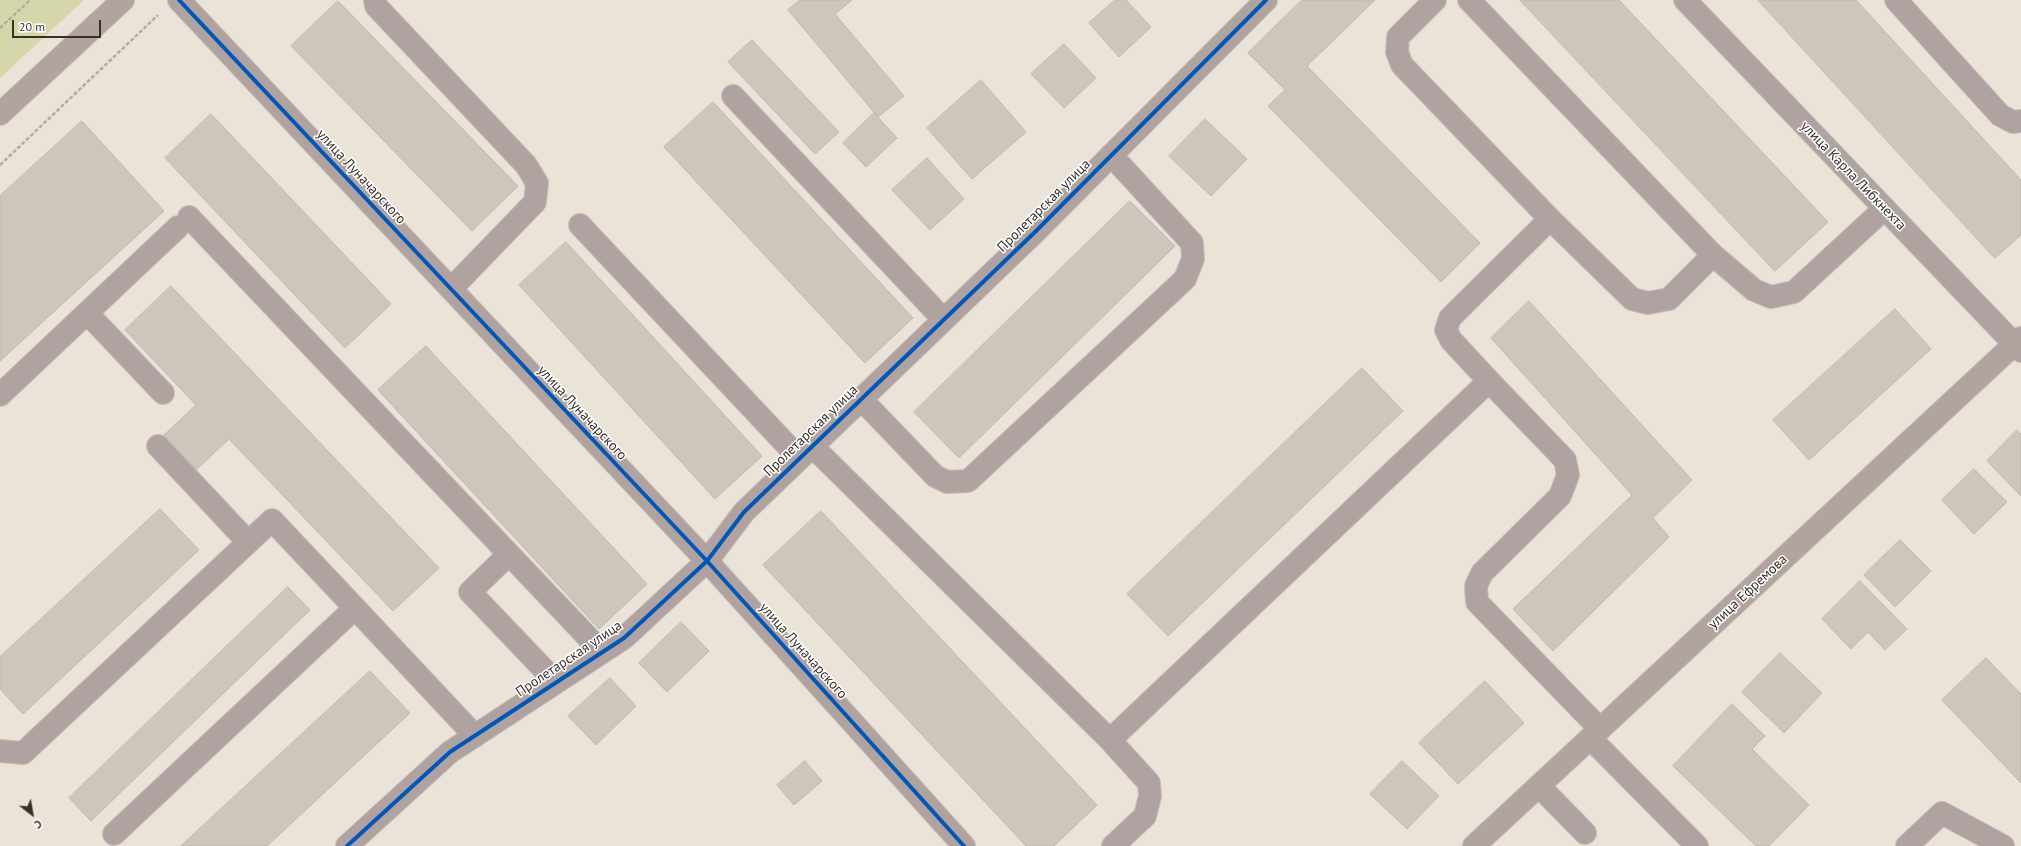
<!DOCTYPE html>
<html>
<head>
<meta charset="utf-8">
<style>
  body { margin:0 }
  #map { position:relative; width:2021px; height:846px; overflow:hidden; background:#ebe3d8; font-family:"PT Sans",sans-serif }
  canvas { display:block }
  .north { position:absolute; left:12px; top:794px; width:40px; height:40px; -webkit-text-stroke:3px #fff; paint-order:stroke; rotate:149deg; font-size:11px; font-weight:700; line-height:16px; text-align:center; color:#363029 }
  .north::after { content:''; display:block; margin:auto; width:14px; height:18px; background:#363029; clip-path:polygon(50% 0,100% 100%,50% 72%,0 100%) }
  .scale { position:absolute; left:12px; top:20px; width:89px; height:18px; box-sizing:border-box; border:2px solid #363029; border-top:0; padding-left:5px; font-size:12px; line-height:14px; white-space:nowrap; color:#363029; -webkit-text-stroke:3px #fff; paint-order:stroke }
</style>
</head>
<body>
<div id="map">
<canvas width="2021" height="846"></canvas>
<div class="north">С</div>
<div class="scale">20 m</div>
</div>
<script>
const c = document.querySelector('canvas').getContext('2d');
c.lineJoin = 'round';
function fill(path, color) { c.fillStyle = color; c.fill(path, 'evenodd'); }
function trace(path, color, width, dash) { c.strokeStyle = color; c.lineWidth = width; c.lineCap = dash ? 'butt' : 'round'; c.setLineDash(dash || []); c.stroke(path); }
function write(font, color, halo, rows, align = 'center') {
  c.font = font + ' "PT Sans",sans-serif'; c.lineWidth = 3; c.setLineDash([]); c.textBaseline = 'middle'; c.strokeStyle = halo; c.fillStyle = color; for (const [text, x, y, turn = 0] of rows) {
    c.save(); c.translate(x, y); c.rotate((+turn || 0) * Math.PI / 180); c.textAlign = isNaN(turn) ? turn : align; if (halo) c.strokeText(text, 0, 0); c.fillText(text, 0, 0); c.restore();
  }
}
fill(new Path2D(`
  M 0,0 L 84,0 L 0,78 Z`), '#d5d7aa');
const building = new Path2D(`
  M 800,0 L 852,0 L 835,14 L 904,96 L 878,117 L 788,10 Z
  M 1115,0 L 1126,0 L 1151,27 L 1119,57 L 1089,23 Z
  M 1302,0 L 1375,0 L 1307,66 L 1480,243 L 1441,282 L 1268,106 L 1285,90 L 1248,53 Z
  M 1520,0 L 1619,0 L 1828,222 L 1775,271 Z
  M 1758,0 L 1856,0 L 2021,180 L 2021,235 L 1995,258 Z
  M 338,1 L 518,186 L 472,231 L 291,46 Z
  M 752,40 L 839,132 L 815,154 L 728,62 Z
  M 1064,44 L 1096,78 L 1064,108 L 1031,74 Z
  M 981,80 L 1026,132 L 972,179 L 927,128 Z
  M 713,102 L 913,318 L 865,363 L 664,147 Z
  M 874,113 L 897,138 L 866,167 L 843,143 Z
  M 211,114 L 391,304 L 345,348 L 165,158 Z
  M 1205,119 L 1247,159 L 1211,196 L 1169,156 Z
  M 82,121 L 164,211 L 0,361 L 0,196 Z
  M 927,158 L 964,199 L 930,230 L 892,190 Z
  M 1130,201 L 1175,246 L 959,458 L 914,412 Z
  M 566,242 L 762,456 L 715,499 L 519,285 Z
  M 171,286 L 439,568 L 393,611 L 229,439 L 196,470 L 164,435 L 196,405 L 125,330 Z
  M 1529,301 L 1692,480 L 1653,518 L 1669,537 L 1553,651 L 1513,609 L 1632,495 L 1491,338 Z
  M 1895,309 L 1931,349 L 1809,460 L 1773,420 Z
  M 426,346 L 647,584 L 599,629 L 378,390 Z
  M 1362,368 L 1403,411 L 1168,636 L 1127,594 Z
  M 2017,430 L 2021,434 L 2021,496 L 1987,461 Z
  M 1974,469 L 2007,502 L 1974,534 L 1942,500 Z
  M 160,509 L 199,550 L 23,714 L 0,689 L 0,657 Z
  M 821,511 L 1097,805 L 1054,846 L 1026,846 L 763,565 Z
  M 1900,540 L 1931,571 L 1895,607 L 1864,575 Z
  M 1860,581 L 1907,629 L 1885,650 L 1868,632 L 1851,649 L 1822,619 Z
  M 288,587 L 310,610 L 91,821 L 69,798 Z
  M 681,622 L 709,651 L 667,692 L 639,663 Z
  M 1780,653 L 1822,693 L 1784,733 L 1742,692 Z
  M 1986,658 L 2021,694 L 2021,783 L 1942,700 Z
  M 370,671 L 410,713 L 267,846 L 181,846 Z
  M 610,678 L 636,706 L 596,745 L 568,716 Z
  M 1485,681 L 1524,723 L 1458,784 L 1419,743 Z
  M 1732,704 L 1765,736 L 1752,749 L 1809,805 L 1769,846 L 1756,846 L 1673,766 Z
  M 805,761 L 822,781 L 794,805 L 777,785 Z
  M 1402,761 L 1439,796 L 1407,829 L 1370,794 Z`);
fill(building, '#ccc6bd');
trace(building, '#beb8af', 1);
const minor = new Path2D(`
  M 179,0 L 707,561 L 964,846
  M 375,0 L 376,6 L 526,165 L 537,183 L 535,202 L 451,289
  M 1435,0 L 1398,37 L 1397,52 L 1402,65 L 1550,219 L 1632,299 L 1648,303 L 1669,299 L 1713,255
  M 1469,0 L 1713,255 L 1754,290 L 1771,297 L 1794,292 L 1884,209
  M 1685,0 L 2021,351
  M 1896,0 L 2000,115 L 2013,122 L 2021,121
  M 733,96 L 943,319
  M 189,217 L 602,652
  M 1550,219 L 1450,318 L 1446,330 L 1451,340 L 1489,381 L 1565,460 L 1568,475 L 1560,496 L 1482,573 L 1476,586 L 1477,602 L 1600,729
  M 580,225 L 799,458
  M 87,313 L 163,393
  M 0,395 L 178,227
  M 861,399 L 935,476 L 947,482 L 968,481 L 1185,279 L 1193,259 L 1192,243 L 1111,155
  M 158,446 L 248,542
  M 812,446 L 1110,740 L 1149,783 L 1150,796 L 1145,816 L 1113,846
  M 509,554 L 470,592 L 556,682
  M 355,608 L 475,736
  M 1590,738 L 1697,846
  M 1110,740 L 1489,381
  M 0,751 L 23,753 L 272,520 L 355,608 L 114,834
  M 1539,786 L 1585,833
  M 347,846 L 450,752 L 624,638 L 707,561 L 744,512 L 1035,232 L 1266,0
  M 1907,846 L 1942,813 L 2003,846`);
const major = new Path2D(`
  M 0,114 L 123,0
  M 1474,846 L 2021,338`);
trace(minor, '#c5beb7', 24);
trace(major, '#c5beb7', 24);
trace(new Path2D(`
  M 0,28 L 30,0
  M 0,165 L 158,15`), '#b4a9a5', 2.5, [4, 2]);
trace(minor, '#b0a2a1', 22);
trace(major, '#b1a39f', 22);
trace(new Path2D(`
  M 179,0 L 707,561 L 964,846
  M 347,846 L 450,752 L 624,638 L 707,561 L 744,512 L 1035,232 L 1266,0`), '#0057b8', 4);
write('14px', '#363029', '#fff', [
  ["улица Карла Либкнехта",1853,176,46],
  ["улица Луначарского",361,177,47],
  ["Пролетарская улица",1044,206,-45],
  ["улица Луначарского",582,413,47],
  ["Пролетарская улица",811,431,-44],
  ["улица Ефремова",1748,592,-43],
  ["улица Луначарского",803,651,48],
  ["Пролетарская улица",569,659,-34]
]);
</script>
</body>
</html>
